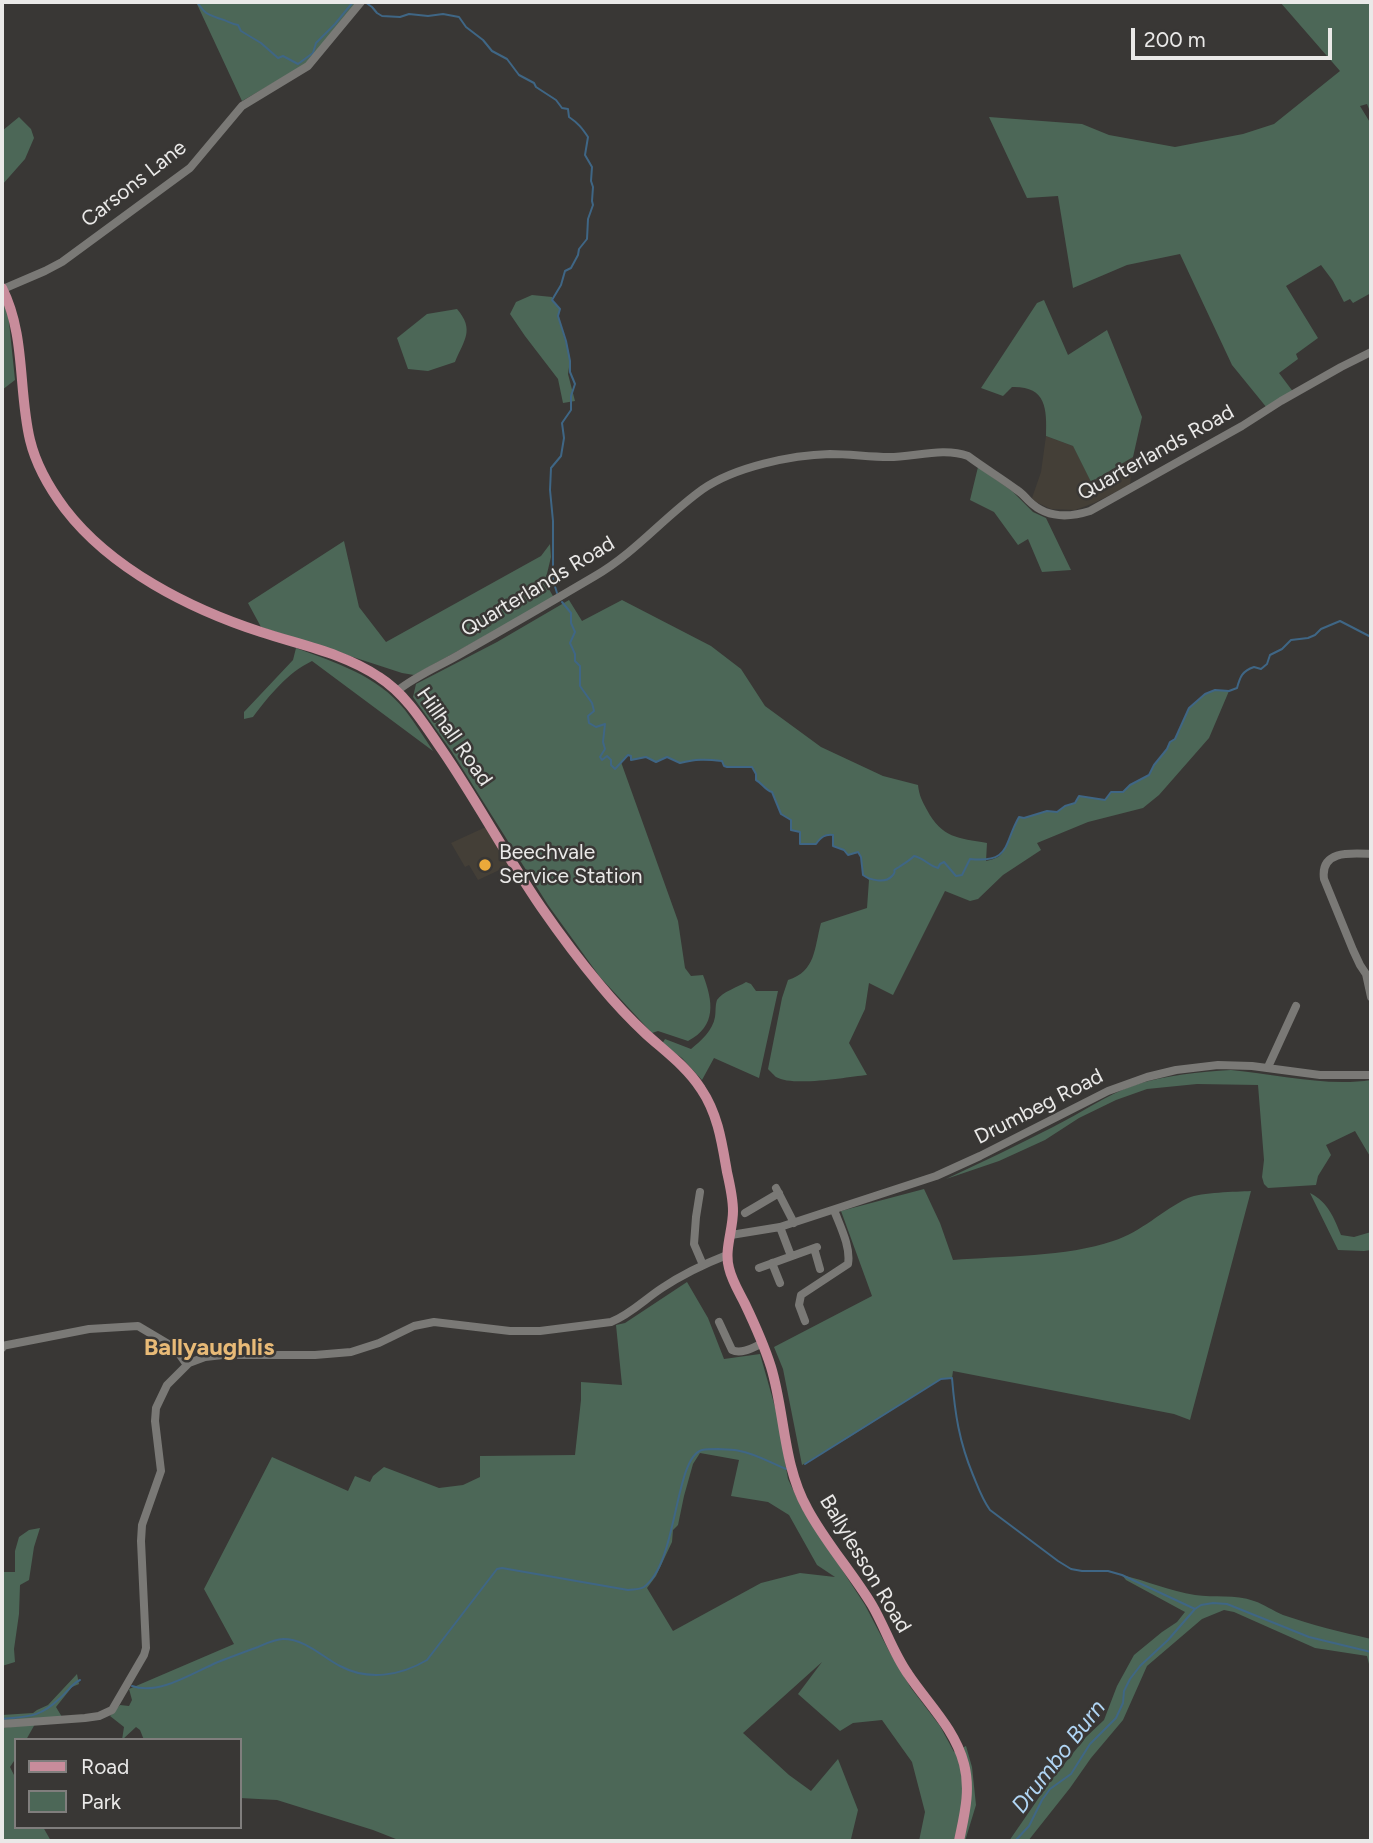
<!DOCTYPE html>
<html>
<head>
<meta charset="utf-8">
<style>
  body { margin:0 }
  #map { position:relative; width:1373px; height:1843px; overflow:hidden; background:#393735; font-family:Figtree,sans-serif }
  canvas { display:block }
  .frame { position:absolute; inset:0; border:4px solid #eae9e8; pointer-events:none }
  .legend { position:absolute; left:14px; top:1738px; width:228px; height:91px; box-sizing:border-box; background:#393735; border:2px solid #807e7d; margin:0; padding:9px 12px; list-style:none; font-size:21px; color:#eae9e8 }
  .legend li { display:flex; align-items:center; gap:14px; height:35px }
  .legend b { width:35px; border:2px solid #807e7d }
  .scale { position:absolute; left:1131px; top:28px; width:201px; height:32px; box-sizing:border-box; border:4px solid #eae9e8; border-top:0; padding-left:9px; font-size:21px; line-height:24px; white-space:nowrap; color:#eae9e8; -webkit-text-stroke:5px #393735; paint-order:stroke }
</style>
</head>
<body>
<div id="map">
<canvas width="1373" height="1843"></canvas>
<div class="frame"></div>
<ul class="legend">
<li><b style="height:9px;background:#c88c9b"></b>Road</li>
<li><b style="height:19px;background:#4c6757"></b>Park</li>
</ul>
<div class="scale">200 m</div>
</div>
<script>
const c = document.querySelector('canvas').getContext('2d');
c.lineJoin = 'round';
function fill(path, color) { c.fillStyle = color; c.fill(path, 'evenodd'); }
function trace(path, color, width, dash) { c.strokeStyle = color; c.lineWidth = width; c.lineCap = dash ? 'butt' : 'round'; c.setLineDash(dash || []); c.stroke(path); }
function write(font, color, halo, rows, align = 'center') {
  c.font = font + ' Figtree,sans-serif'; c.lineWidth = 5; c.setLineDash([]); c.textBaseline = 'middle'; c.strokeStyle = halo; c.fillStyle = color; for (const [text, x, y, turn = 0] of rows) {
    c.save(); c.translate(x, y); c.rotate((+turn || 0) * Math.PI / 180); c.textAlign = isNaN(turn) ? turn : align; if (halo) c.strokeText(text, 0, 0); c.fillText(text, 0, 0); c.restore();
  }
}
fill(new Path2D(`
  M 1046,436 L 1073,446 L 1091,482 L 1133,457 L 1130,485 L 1094,503 L 1075,510 L 1051,509 L 1036,502 L 1032,498 L 1041,472 Z
  M 488,826 L 510,865 L 478,880 L 469,865 L 465,867 L 451,843 Z`), '#443f37');
fill(new Path2D(`
  M 196,2 L 352,2 L 355,4 L 306,64 L 242,101 Z
  M 1280,2 L 1371,2 L 1371,114 L 1367,104 L 1360,106 L 1371,124 L 1371,293 L 1353,303 L 1350,299 L 1344,302 L 1333,281 L 1321,265 L 1286,286 L 1318,338 L 1296,354 L 1298,359 L 1279,373 L 1294,393 L 1267,408 L 1232,365 L 1180,254 L 1127,265 L 1073,288 L 1058,196 L 1027,198 L 989,117 L 1082,124 L 1109,135 L 1175,147 L 1243,134 L 1274,124 L 1340,71 Z
  M 19,117 L 31,129 L 34,138 L 25,159 L 2,185 L 2,131 Z
  M 532,295 L 552,297 L 552,300 L 560,309 L 558,316 L 569,353 L 570,361 L 568,374 L 575,401 L 563,403 L 558,379 L 525,336 L 510,314 L 516,302 Z
  M 2,298 L 8,312 L 15,380 L 2,390 Z
  M 1044,300 L 1068,355 L 1107,330 L 1142,417 L 1133,457 L 1091,482 L 1073,446 L 1046,436 C 1047,408 1046,386 1012,387 L 1003,396 L 981,388 L 1037,303 Z
  M 457,309 C 475,330 464,340 455,362 L 428,371 L 408,369 L 397,338 L 427,314 Z
  M 978,467 L 1012,491 L 1033,512 L 1046,518 L 1071,570 L 1042,572 L 1028,539 L 1018,545 L 994,512 L 970,500 Z
  M 344,541 L 359,607 L 386,642 L 541,556 L 550,544 L 551,557 L 545,582 L 554,598 L 414,675 L 402,673 L 261,627 L 248,603 Z
  M 569,600 L 582,621 L 622,600 L 711,646 L 741,669 L 765,706 L 821,747 L 883,776 L 918,785 C 919,795 922,801 927,810 C 942,838 958,838 987,843 L 986,861 C 990,860 994,859 998,857 C 1006,853 1013,827 1019,817 L 1024,818 L 1047,811 L 1057,812 L 1065,806 L 1075,803 L 1079,796 L 1105,800 L 1111,792 L 1123,792 L 1130,785 L 1149,775 L 1154,765 L 1167,749 L 1170,742 L 1175,738 L 1189,708 L 1205,694 L 1215,690 L 1229,691 L 1209,738 L 1159,795 L 1143,808 L 1088,822 L 1037,843 L 1041,850 L 1003,875 L 978,899 L 970,901 L 945,891 L 893,995 L 869,983 L 865,1009 L 849,1043 L 867,1075 C 847,1077 793,1087 776,1077 C 776,1077 769,1070 768,1069 L 782,998 L 788,980 C 816,971 814,949 821,923 L 867,908 L 869,880 L 863,875 L 861,857 L 858,853 L 848,855 L 843,850 L 833,846 L 833,835 C 825,834 821,837 816,844 L 800,844 L 800,832 L 791,830 L 791,820 L 781,814 L 772,792 C 765,790 762,783 756,780 L 756,774 L 752,767 L 727,767 L 724,766 L 721,761 C 706,759 695,760 680,763 L 667,757 L 656,762 L 646,757 L 631,760 L 630,756 L 628,755 L 621,762 L 678,921 L 685,968 L 691,976 L 703,975 C 713,1001 717,1026 688,1041 L 658,1031 L 652,1033 L 600,977 L 548,905 L 452,752 L 413,697 L 416,684 L 497,642 Z
  M 296,648 C 336,663 377,675 405,710 C 415,723 424,737 433,751 L 312,661 C 287,673 269,696 253,717 L 244,719 L 244,712 L 293,660 Z
  M 746,982 L 751,984 L 756,991 L 778,991 L 759,1078 L 714,1058 L 702,1080 L 682,1058 L 662,1044 L 665,1039 L 691,1049 C 701,1041 713,1030 715,1017 C 716,1011 715,1006 717,1000 C 722,992 738,987 746,982 Z
  M 1231,1070 C 1275,1074 1327,1087 1371,1080 L 1371,1158 L 1355,1131 L 1326,1145 L 1331,1155 L 1318,1176 L 1316,1185 L 1268,1188 L 1264,1184 L 1262,1177 L 1264,1160 L 1258,1085 L 1197,1084 L 1147,1089 L 1116,1100 L 1079,1118 L 1045,1140 L 999,1161 L 946,1179 C 982,1162 1018,1145 1053,1127 C 1081,1113 1106,1095 1135,1085 C 1166,1075 1199,1072 1231,1070 Z
  M 924,1189 L 940,1223 L 953,1260 C 1002,1256 1067,1257 1113,1241 C 1142,1232 1162,1210 1188,1198 C 1202,1192 1235,1192 1251,1191 L 1190,1420 L 1174,1414 L 953,1371 L 952,1378 L 941,1379 L 848,1438 L 802,1465 L 783,1369 L 774,1347 L 872,1296 L 841,1211 Z
  M 1310,1193 C 1328,1202 1334,1218 1341,1235 L 1354,1237 L 1371,1232 L 1371,1250 L 1364,1251 L 1338,1250 Z
  M 687,1282 L 708,1318 L 724,1359 L 760,1354 L 777,1414 L 788,1479 L 801,1507 L 865,1605 L 889,1651 L 911,1688 L 940,1726 L 954,1752 L 966,1746 L 972,1767 L 976,1805 L 965,1841 L 919,1841 L 925,1812 L 912,1762 L 882,1720 L 853,1723 L 840,1731 L 798,1694 L 822,1662 L 743,1733 L 789,1775 L 811,1791 L 838,1759 L 858,1810 L 851,1839 L 860,1841 L 401,1841 L 373,1830 L 277,1800 L 240,1798 L 240,1740 L 144,1740 L 140,1730 L 136,1727 L 122,1740 L 124,1727 L 110,1716 L 120,1705 L 129,1706 L 132,1700 L 129,1689 L 234,1644 L 204,1589 L 272,1457 L 348,1491 L 355,1476 L 370,1482 L 373,1476 L 384,1467 L 439,1488 L 463,1485 L 480,1477 L 480,1456 L 575,1455 L 581,1400 L 581,1382 L 622,1385 L 616,1325 L 625,1323 ZM 700,1453 L 739,1460 L 731,1496 L 768,1502 L 789,1515 L 817,1565 L 835,1577 L 800,1573 L 761,1583 L 673,1631 L 647,1588 L 656,1576 L 672,1542 L 673,1530 L 678,1525 L 684,1496 L 693,1464 Z
  M 40,1528 L 34,1547 L 29,1580 L 20,1585 L 19,1614 L 14,1649 L 15,1662 L 2,1666 L 2,1572 L 15,1572 L 15,1551 L 19,1537 L 29,1530 Z
  M 1122,1575 C 1147,1581 1170,1591 1195,1595 C 1214,1598 1235,1594 1254,1601 C 1264,1604 1273,1611 1283,1615 C 1312,1625 1341,1632 1371,1639 L 1371,1665 L 1369,1664 L 1367,1656 L 1315,1648 L 1234,1612 L 1224,1610 L 1202,1619 L 1147,1666 L 1123,1720 L 1091,1758 L 1070,1788 L 1028,1841 L 1009,1841 L 1049,1783 L 1086,1737 L 1104,1720 L 1117,1686 L 1134,1655 L 1162,1632 L 1177,1622 L 1185,1612 L 1126,1580 Z
  M 77,1674 L 79,1684 L 72,1687 L 56,1707 L 62,1717 L 2,1721 L 2,1715 L 33,1713 L 37,1710 L 48,1705 Z
  M 35,1724 L 26,1740 L 16,1740 L 16,1758 L 10,1767 L 16,1779 L 16,1827 L 43,1827 L 51,1841 L 2,1841 L 2,1728 Z`), '#4c6757');
trace(new Path2D(`
  M 197,2 C 206,15 207,14 221,19 C 228,21 231,24 238,25 L 241,31 L 261,43 L 278,58 L 283,56 L 298,64 L 313,53 L 316,43 L 335,24 L 353,2
  M 365,2 L 372,7 L 377,13 L 382,16 L 400,17 L 409,14 L 428,16 L 443,14 L 459,17 L 466,27 L 483,40 L 492,51 L 507,59 L 519,75 L 534,83 L 536,87 L 556,100 L 562,108 L 568,109 L 569,117 C 578,123 582,128 588,137 L 585,155 L 592,167 L 591,181 L 593,187 L 592,201 L 593,205 L 588,219 L 587,239 L 579,249 L 578,255 L 571,268 L 565,271 L 561,285 L 552,300 L 560,309 L 558,316 L 566,341 L 570,361 L 570,372 L 575,384 L 571,396 L 571,410 L 562,423 L 564,438 L 561,456 L 551,468 L 550,490 L 553,521 L 553,580 L 557,593
  M 562,602 L 571,613 L 571,623 L 575,632 L 570,643 L 575,654 L 575,661 L 580,666 L 580,686 L 592,703 L 594,711 L 588,716 L 589,723 L 596,727 L 605,724 L 603,742 L 605,749 L 600,757 L 602,760 L 607,756 L 611,760 L 611,765 L 615,769 L 628,755 L 631,756 L 631,760 L 646,757 L 656,762 L 667,757 L 680,763 C 696,759 705,759 722,761 L 724,766 L 727,767 L 752,767 L 756,774 L 756,780 C 762,783 765,790 772,792 L 781,814 L 791,820 L 791,830 L 800,832 L 800,844 L 816,844 C 821,837 825,834 833,835 L 833,846 L 844,850 L 848,855 L 858,852 L 861,857 L 863,875 C 870,880 885,884 892,876 C 899,868 889,873 899,867 C 905,863 909,861 914,856 C 924,858 929,866 938,868 L 940,864 L 944,862 L 956,876 L 962,875 L 970,859 C 1011,863 1003,845 1019,817 L 1024,818 L 1047,811 L 1057,812 L 1065,806 L 1075,803 L 1079,796 L 1105,800 L 1111,792 L 1123,792 L 1130,785 L 1149,775 L 1154,765 L 1167,749 L 1170,742 L 1175,739 L 1189,708 L 1205,694 L 1215,690 L 1229,691 L 1237,688 C 1240,677 1242,671 1254,667 L 1261,669 L 1267,664 L 1270,655 L 1282,649 L 1291,640 L 1308,638 L 1315,635 L 1321,629 L 1340,621 L 1371,637
  M 805,1464 L 941,1379 L 952,1378 C 955,1414 959,1441 973,1475 C 978,1487 982,1499 990,1510 L 1058,1561 L 1071,1569 L 1082,1571 L 1108,1571 L 1122,1575 L 1195,1609
  M 132,1686 C 159,1696 194,1672 218,1662 C 231,1657 244,1652 258,1647 C 265,1644 275,1639 283,1639 C 306,1639 322,1657 340,1666 C 368,1681 400,1676 427,1660 L 497,1569 L 502,1568 L 628,1590 C 633,1589 639,1590 644,1587 C 678,1563 674,1458 702,1450 C 707,1449 713,1449 718,1449 C 725,1450 733,1449 740,1451 C 756,1454 771,1463 786,1469
  M 2,1719 C 28,1716 39,1718 59,1699 C 67,1693 70,1685 80,1680
  M 1015,1841 L 1029,1826 L 1042,1800 L 1050,1789 L 1071,1774 L 1090,1744 L 1116,1718 L 1123,1703 L 1124,1691 L 1130,1679 L 1140,1666 L 1168,1640 L 1195,1609 L 1201,1605 L 1213,1603 L 1227,1604 L 1309,1637 L 1371,1652`), '#3f6685', 2);
trace(new Path2D(`
  M 3,289 L 45,271 L 62,262 L 190,168 L 242,106 L 308,66 L 361,2
  M 397,691 C 417,675 440,666 462,653 C 506,628 551,602 595,576 C 635,553 665,516 703,489 C 735,467 791,455 830,454 C 850,454 869,457 889,457 C 914,457 944,447 968,456 C 984,468 1001,478 1017,490 C 1022,493 1025,497 1029,501 C 1046,518 1068,518 1090,511 L 1242,426 L 1281,401 L 1341,367 L 1371,352
  M 1371,854 C 1351,853 1320,850 1324,879 L 1353,950 L 1360,965 L 1366,974 L 1371,997
  M 1268,1067 L 1296,1006
  M 776,1188 L 794,1223
  M 700,1192 L 696,1217 L 694,1244 L 703,1265
  M 745,1213 L 779,1193
  M 780,1227 L 791,1256
  M 731,1235 L 780,1227 L 936,1176 L 980,1156 L 1108,1091 L 1147,1077 L 1176,1070 L 1218,1065 L 1252,1066 L 1320,1075 L 1371,1075
  M 814,1248 L 820,1269
  M 772,1263 L 780,1283
  M 759,1268 L 817,1247
  M 805,1321 L 799,1305 L 801,1295 L 848,1264 C 851,1247 840,1226 834,1210
  M 719,1322 L 732,1350 C 741,1355 754,1347 763,1343
  M 2,1348 L 2,1346 L 89,1329 L 138,1326 L 175,1348 L 187,1365
  M 2,1724 L 85,1718 L 99,1716 L 112,1710 L 144,1655 L 146,1648 L 141,1541 L 142,1525 L 161,1471 L 155,1421 L 156,1408 L 167,1385 L 189,1363 L 205,1357 L 223,1355 L 315,1355 L 351,1352 L 379,1343 L 414,1326 L 434,1322 L 510,1331 L 540,1331 L 611,1322 C 631,1314 645,1299 662,1288 C 683,1274 704,1264 727,1255`), '#7a7976', 8);
trace(new Path2D(`
  M 2,288 C 26,335 18,390 30,440 C 36,465 50,489 65,509 C 111,569 190,609 261,632 C 300,645 344,653 379,677 C 406,694 424,724 442,750 C 477,801 506,856 541,907 C 559,933 579,960 600,985 C 614,1002 630,1019 646,1034 C 666,1052 687,1067 701,1089 C 718,1114 722,1143 727,1172 C 730,1185 733,1198 733,1211 C 733,1230 724,1250 729,1268 C 732,1281 739,1292 745,1304 C 755,1325 764,1345 771,1367 C 785,1413 783,1465 807,1508 C 825,1542 852,1572 872,1605 C 885,1627 893,1653 908,1674 C 928,1704 955,1729 964,1764 C 971,1791 964,1816 959,1841`), '#c88c9b', 10);
for (const [x, y, r, color] of [
  [485,865,7,"#eba93a"]
]) { const dot = new Path2D(); dot.arc(x, y, r, 0, 2 * Math.PI); c.fillStyle = color; c.fill(dot); trace(dot, '#393735', 2.5); }
write('21px', '#eae9e8', '#393735', [
  ["Carsons Lane",134,184,-38],
  ["Quarterlands Road",1156,453,-29],
  ["Quarterlands Road",538,587,-31],
  ["Hillhall Road",454,737,55],
  ["Drumbeg Road",1039,1107,-27],
  ["Ballylesson Road",865,1564,59]
]);
write('21px', '#eae9e8', '#393735', [
  ["Beechvale",499,853],
  ["Service Station",499,877]
], 'left');
write('italic 23px', '#b0d5f4', '#393735', [
  ["Drumbo Burn",1059,1757,-52]
]);
write('bold 24px', '#e8ba77', '#393735', [
  ["Ballyaughlis",209,1348]
]);
</script>
</body>
</html>
